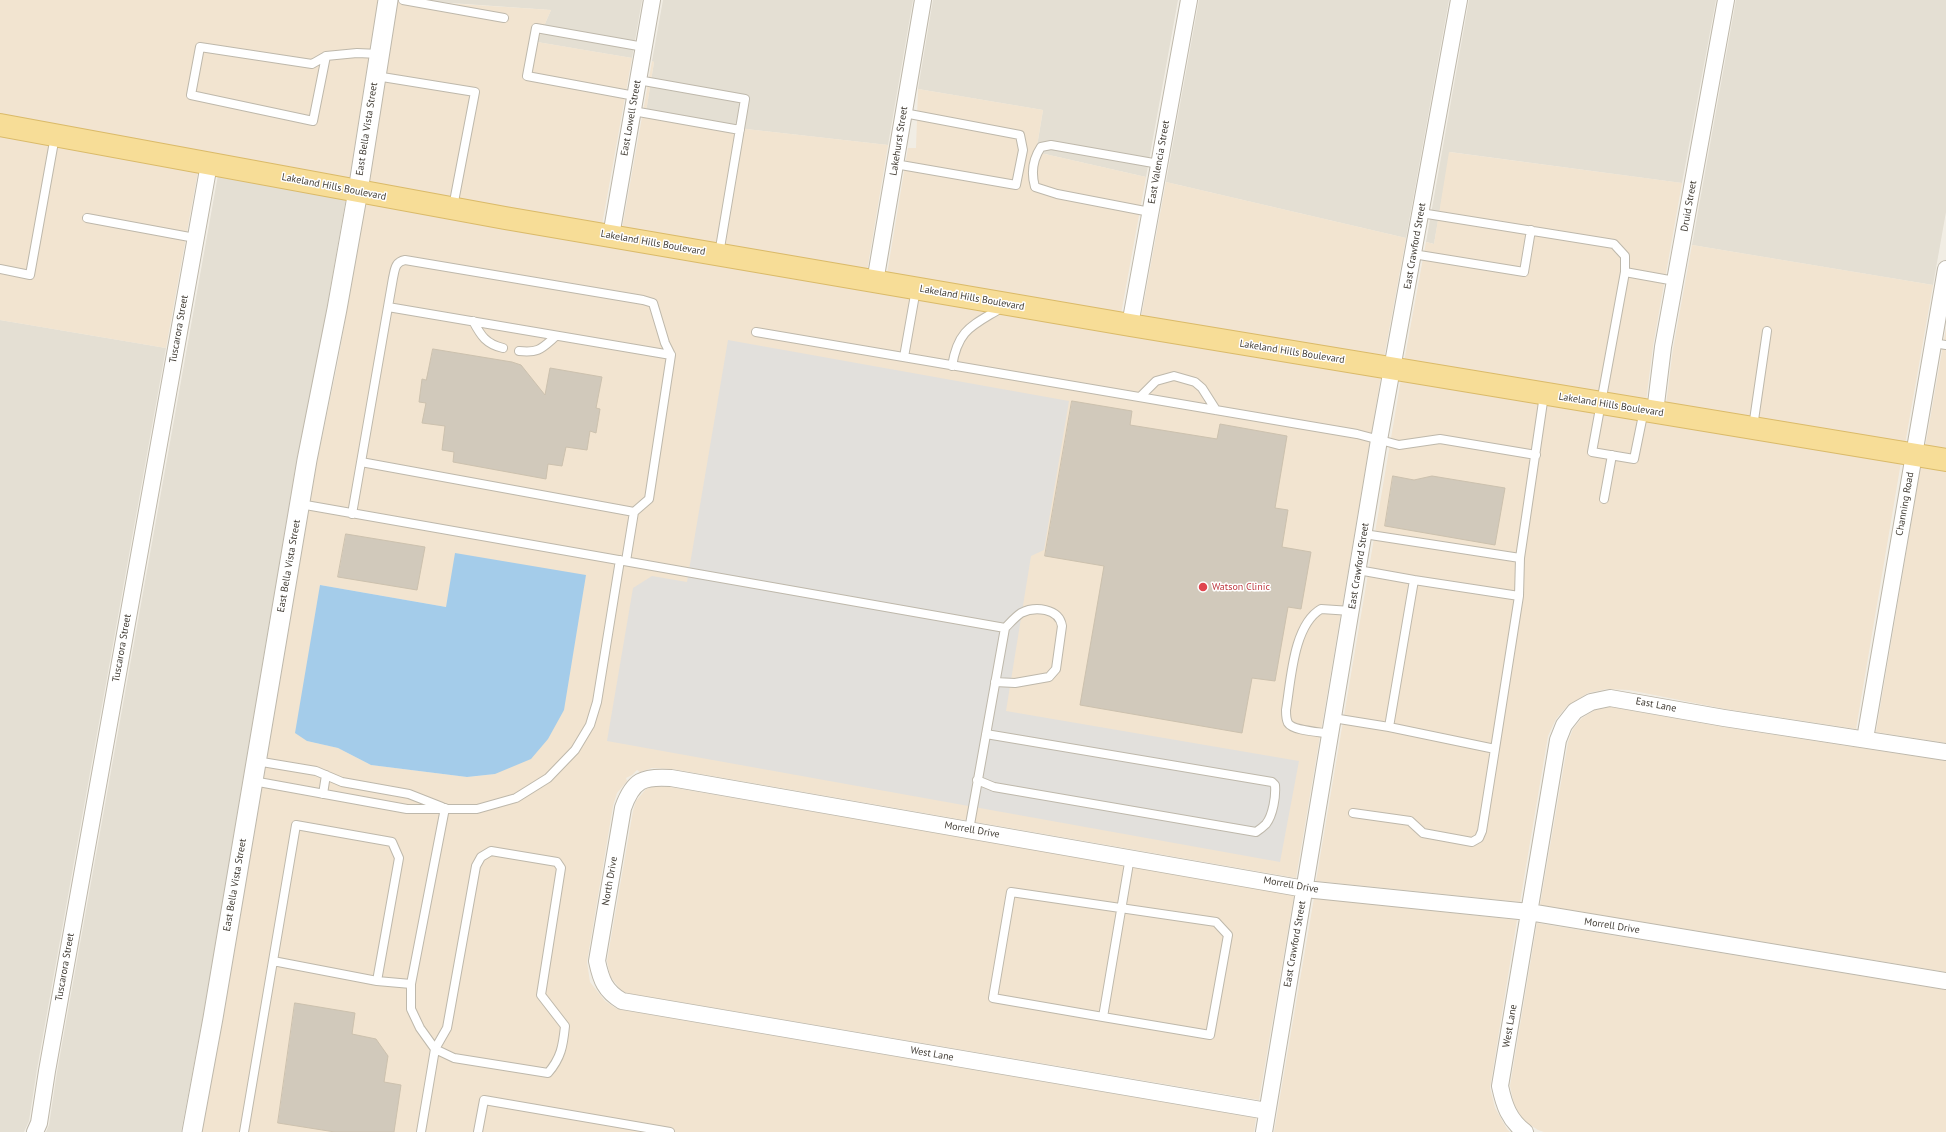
<!DOCTYPE html>
<html>
<head>
<meta charset="utf-8">
<style>
  body { margin:0 }
  canvas { display:block; background:#f1ede4 }
</style>
</head>
<body>
<canvas width="1946" height="1132"></canvas>
<script>
const c = document.querySelector('canvas').getContext('2d');
c.lineJoin = 'round';
function fill(path, color) { c.fillStyle = color; c.fill(path, 'evenodd'); }
function trace(path, color, width, dash) { c.strokeStyle = color; c.lineWidth = width; c.lineCap = dash ? 'butt' : 'round'; c.setLineDash(dash || []); c.stroke(path); }
function write(font, color, halo, rows, align = 'center') {
  c.font = font + ' "PT Sans",sans-serif'; c.lineWidth = 3; c.setLineDash([]); c.textBaseline = 'middle'; c.strokeStyle = halo; c.fillStyle = color; for (const [text, x, y, turn = 0] of rows) {
    c.save(); c.translate(x, y); c.rotate((+turn || 0) * Math.PI / 180); c.textAlign = isNaN(turn) ? turn : align; if (halo) c.strokeText(text, 0, 0); c.fillText(text, 0, 0); c.restore();
  }
}
fill(new Path2D(`
  M 408,0 L 642,0 L 632,58 L 537,42 L 551,10 Z
  M 663,0 L 913,0 L 888,145 L 746,129 L 646,112 L 654,62 L 652,61 Z
  M 933,0 L 1178,0 L 1146,177 L 1036,152 L 1043,110 L 918,89 Z
  M 1199,0 L 1449,0 L 1406,238 L 1166,182 Z
  M 1469,0 L 1716,0 L 1682,183 L 1450,152 L 1434,244 L 1426,242 Z
  M 1736,0 L 1946,0 L 1946,212 L 1933,285 L 1692,245 Z
  M 218,175 L 346,198 L 318,358 L 297,458 L 203,1016 L 181,1132 L 46,1132 L 49,1125 L 57,1072 Z
  M 0,320 L 166,348 L 37,1069 L 29,1121 L 24,1132 L 0,1132 Z`), '#e4dfd3');
fill(new Path2D(`
  M 0,0 L 378,0 L 349,181 L 0,116 Z
  M 398,0 L 551,10 L 537,42 L 632,58 L 602,225 L 369,184 Z
  M 652,61 L 654,62 L 646,112 L 746,129 L 888,145 L 867,271 L 622,229 Z
  M 918,89 L 1043,110 L 1036,152 L 1146,177 L 1121,314 L 887,274 L 908,148 L 916,148 Z
  M 0,134 L 198,171 L 166,348 L 0,320 Z
  M 1449,152 L 1682,183 L 1653,346 L 1646,401 L 1404,362 L 1426,242 L 1434,244 Z
  M 1166,182 L 1406,238 L 1384,358 L 1141,318 Z
  M 366,202 L 1381,376 L 1296,878 L 672,769 L 652,768 L 640,772 L 637,770 L 632,775 L 626,778 L 627,781 L 617,793 L 613,806 L 587,962 L 590,982 L 605,1001 L 617,1009 L 1256,1118 L 1254,1132 L 202,1132 L 223,1020 L 317,462 L 338,361 ZM 320,585 L 446,607 L 495,774 L 467,777 L 371,765 L 338,748 L 307,741 Z
  M 1692,245 L 1933,285 L 1905,444 L 1666,405 L 1673,349 Z
  M 1946,328 L 1946,451 L 1925,448 Z
  M 1401,379 L 1901,462 L 1856,729 L 1725,709 L 1629,690 L 1607,689 L 1588,693 L 1567,706 L 1556,719 L 1548,736 L 1520,902 L 1316,881 Z
  M 1921,465 L 1946,470 L 1946,743 L 1876,732 Z
  M 1611,707 L 1723,727 L 1946,761 L 1946,972 L 1540,905 L 1568,742 L 1573,729 L 1582,718 L 1595,710 Z
  M 654,786 L 670,787 L 1294,895 L 1259,1100 L 626,993 L 620,989 L 610,976 L 607,961 L 633,811 L 636,801 L 646,789 Z
  M 1314,898 L 1517,920 L 1490,1088 L 1495,1108 L 1507,1129 L 1510,1132 L 1274,1132 Z
  M 1537,923 L 1946,990 L 1946,1132 L 1544,1132 L 1538,1130 L 1523,1120 L 1514,1104 L 1510,1086 Z`), '#f2e4d0');
fill(new Path2D(`
  M 728,340 L 1069,401 L 1044,550 L 1031,556 L 1006,711 L 1299,761 L 1280,862 L 607,741 L 633,588 L 652,576 L 687,582 Z`), '#e2e0dc');
fill(new Path2D(`
  M 455,553 L 586,575 L 564,710 L 548,739 L 531,759 L 495,774 L 467,777 L 371,765 L 338,748 L 307,741 L 295,733 L 320,585 L 446,607 Z`), '#a4ccea');
const building = new Path2D(`
  M 433,349 L 512,362 L 521,365 L 545,395 L 550,368 L 602,377 L 596,408 L 600,409 L 596,433 L 590,431 L 587,450 L 566,447 L 562,466 L 548,464 L 546,479 L 453,462 L 454,452 L 442,450 L 445,426 L 422,423 L 426,403 L 419,402 L 422,379 L 426,380 Z
  M 1072,401 L 1132,411 L 1130,425 L 1217,439 L 1220,424 L 1287,436 L 1275,508 L 1288,510 L 1282,547 L 1311,552 L 1301,609 L 1288,607 L 1275,681 L 1252,678 L 1242,733 L 1080,705 L 1104,566 L 1045,556 Z
  M 1393,476 L 1414,480 L 1432,476 L 1505,488 L 1495,545 L 1385,526 Z
  M 346,534 L 425,547 L 417,590 L 338,577 Z
  M 295,1003 L 355,1013 L 352,1034 L 376,1039 L 388,1056 L 384,1082 L 401,1085 L 394,1132 L 335,1132 L 278,1123 Z`);
fill(building, '#d1c9bb');
trace(building, '#ccc1ae', 1);
const service = new Path2D(`
  M 403,0 L 504,18
  M 326,56 L 313,121 L 191,95 L 200,47 L 312,64 L 326,56 L 357,53 L 379,54
  M 376,76 L 475,92 L 453,207
  M 638,80 L 745,99 L 719,254
  M 635,96 L 527,76 L 536,28 L 644,47
  M 633,111 L 740,130
  M 895,164 L 1016,185 L 1023,150 L 1020,135 L 904,113
  M 1150,212 L 1057,194 L 1035,187 C 1031,173 1033,159 1041,147 L 1051,145 L 1159,164
  M 1421,213 L 1614,244 L 1625,256 L 1625,272 L 1592,452 L 1634,459 L 1644,410
  M 87,218 L 195,238
  M 1413,254 L 1524,272 L 1531,230
  M 0,269 L 30,275 L 55,136
  M 1625,272 L 1675,281
  M 388,307 L 671,355
  M 473,321 C 481,336 486,344 503,348
  M 756,332 L 1357,434 L 1399,445 L 1440,439 L 1536,455
  M 1933,343 L 1946,345
  M 519,351 C 539,353 541,349 556,336
  M 904,357 L 916,289
  M 952,366 C 958,329 972,326 1001,308
  M 1140,397 L 1156,381 L 1174,376 L 1195,382 L 1202,388 L 1216,410
  M 1753,427 L 1767,331
  M 361,462 L 634,512
  M 1604,499 L 1612,455
  M 300,504 L 1005,628
  M 352,514 L 393,278 C 395,269 395,262 405,260 L 643,300 L 653,303 L 665,343 L 671,355 L 649,499 L 634,512 L 626,561
  M 1364,534 L 1520,558 L 1544,395
  M 1414,580 L 1519,596 L 1520,558
  M 1333,718 L 1389,727 L 1414,580 L 1358,570
  M 1389,727 L 1495,749 L 1519,596
  M 1331,734 C 1321,732 1293,731 1288,723 C 1286,719 1286,715 1286,710 C 1291,681 1293,625 1321,609 L 1351,611
  M 256,761 L 316,771 L 342,782 L 409,794 L 442,807
  M 977,780 L 994,787 L 1256,832 C 1259,830 1263,827 1266,824 C 1273,815 1276,796 1275,785 L 1272,782 L 986,734
  M 253,781 L 407,809 L 477,809 L 516,798 L 548,778 L 575,750 L 590,725 L 597,702 L 620,560
  M 323,794 L 326,775
  M 1353,813 L 1410,821 L 1423,833 L 1472,842 L 1479,838 L 1482,831 L 1495,749
  M 969,830 L 1005,628 C 1010,623 1015,617 1021,613 C 1035,606 1059,608 1062,626 L 1056,669 L 1049,677 L 1015,683 L 995,682
  M 273,961 L 377,981 L 411,984
  M 1103,1017 L 1210,1035 L 1228,935 L 1216,922 L 1011,892 L 993,998 L 1103,1017 L 1130,857
  M 244,1132 L 296,825 L 392,842 L 399,858 L 377,981
  M 421,1132 L 435,1049 L 447,1028 L 476,866 L 481,857 L 491,851 L 557,862 L 561,868 L 541,995 L 565,1026 C 563,1046 561,1058 548,1073 L 454,1058 L 435,1049 L 420,1028 L 411,1009 L 411,984 L 445,808
  M 478,1132 L 484,1100 L 670,1132`);
const minor = new Path2D(`
  M 611,236 L 652,0
  M 875,282 L 923,0
  M 1130,325 L 1189,0
  M 1655,412 L 1663,347 L 1726,0
  M 1865,739 L 1946,269
  M 1267,1111 L 622,1001 C 605,991 601,980 597,961 L 623,808 C 633,780 643,776 671,778 L 1305,889 L 1529,912 L 1946,981
  M 35,1132 L 39,1123 L 47,1071 L 209,164
  M 1264,1132 L 1379,440 L 1459,0
  M 1525,1132 C 1509,1120 1504,1105 1500,1086 L 1558,740 L 1564,725 L 1575,711 L 1591,702 L 1610,698 L 1724,718 L 1946,752`);
const tertiary = new Path2D(`
  M 192,1132 L 213,1018 L 307,460 L 337,309 L 358,191 L 388,0`);
const primary = new Path2D(`
  M 0,125 L 505,218 L 1130,325 L 1946,460`);
trace(service, '#beb8ab', 10);
trace(minor, '#beb8ab', 18);
trace(tertiary, '#beb8ab', 21);
trace(primary, '#daba69', 24);
trace(service, '#fff', 8);
trace(minor, '#fff', 16);
trace(tertiary, '#fff', 19);
trace(primary, '#f7dd97', 22);
for (const [x, y, r, color] of [
  [1203,587,5,"#e0444e"]
]) { const dot = new Path2D(); dot.arc(x, y, r, 0, 2 * Math.PI); c.fillStyle = color; c.fill(dot); trace(dot, '#fff', 1.5); }
write('10px', '#423d35', '#fff', [
  ["East Lowell Street",631,118,-80],
  ["East Bella Vista Street",367,129,-81],
  ["Lakehurst Street",899,141,-81],
  ["East Valencia Street",1159,162,-80],
  ["Lakeland Hills Boulevard",334,187,11],
  ["Druid Street",1689,206,-80],
  ["Lakeland Hills Boulevard",653,243,10],
  ["East Crawford Street",1415,246,-80],
  ["Lakeland Hills Boulevard",972,298,10],
  ["Tuscarora Street",179,329,-80],
  ["Lakeland Hills Boulevard",1292,352,9],
  ["Lakeland Hills Boulevard",1611,405,9],
  ["Channing Road",1905,504,-80],
  ["East Bella Vista Street",289,566,-80],
  ["East Crawford Street",1359,566,-81],
  ["Tuscarora Street",122,648,-80],
  ["East Lane",1656,705,11],
  ["Morrell Drive",972,830,10],
  ["North Drive",610,881,-80],
  ["East Bella Vista Street",235,885,-80],
  ["Morrell Drive",1291,885,10],
  ["Morrell Drive",1612,926,9],
  ["East Crawford Street",1295,944,-80],
  ["Tuscarora Street",65,967,-80],
  ["West Lane",1510,1026,-80],
  ["West Lane",932,1054,10]
]);
write('10px', '#be3a42', '#fff', [
  ["Watson Clinic",1212,587]
], 'left');
</script>
</body>
</html>
